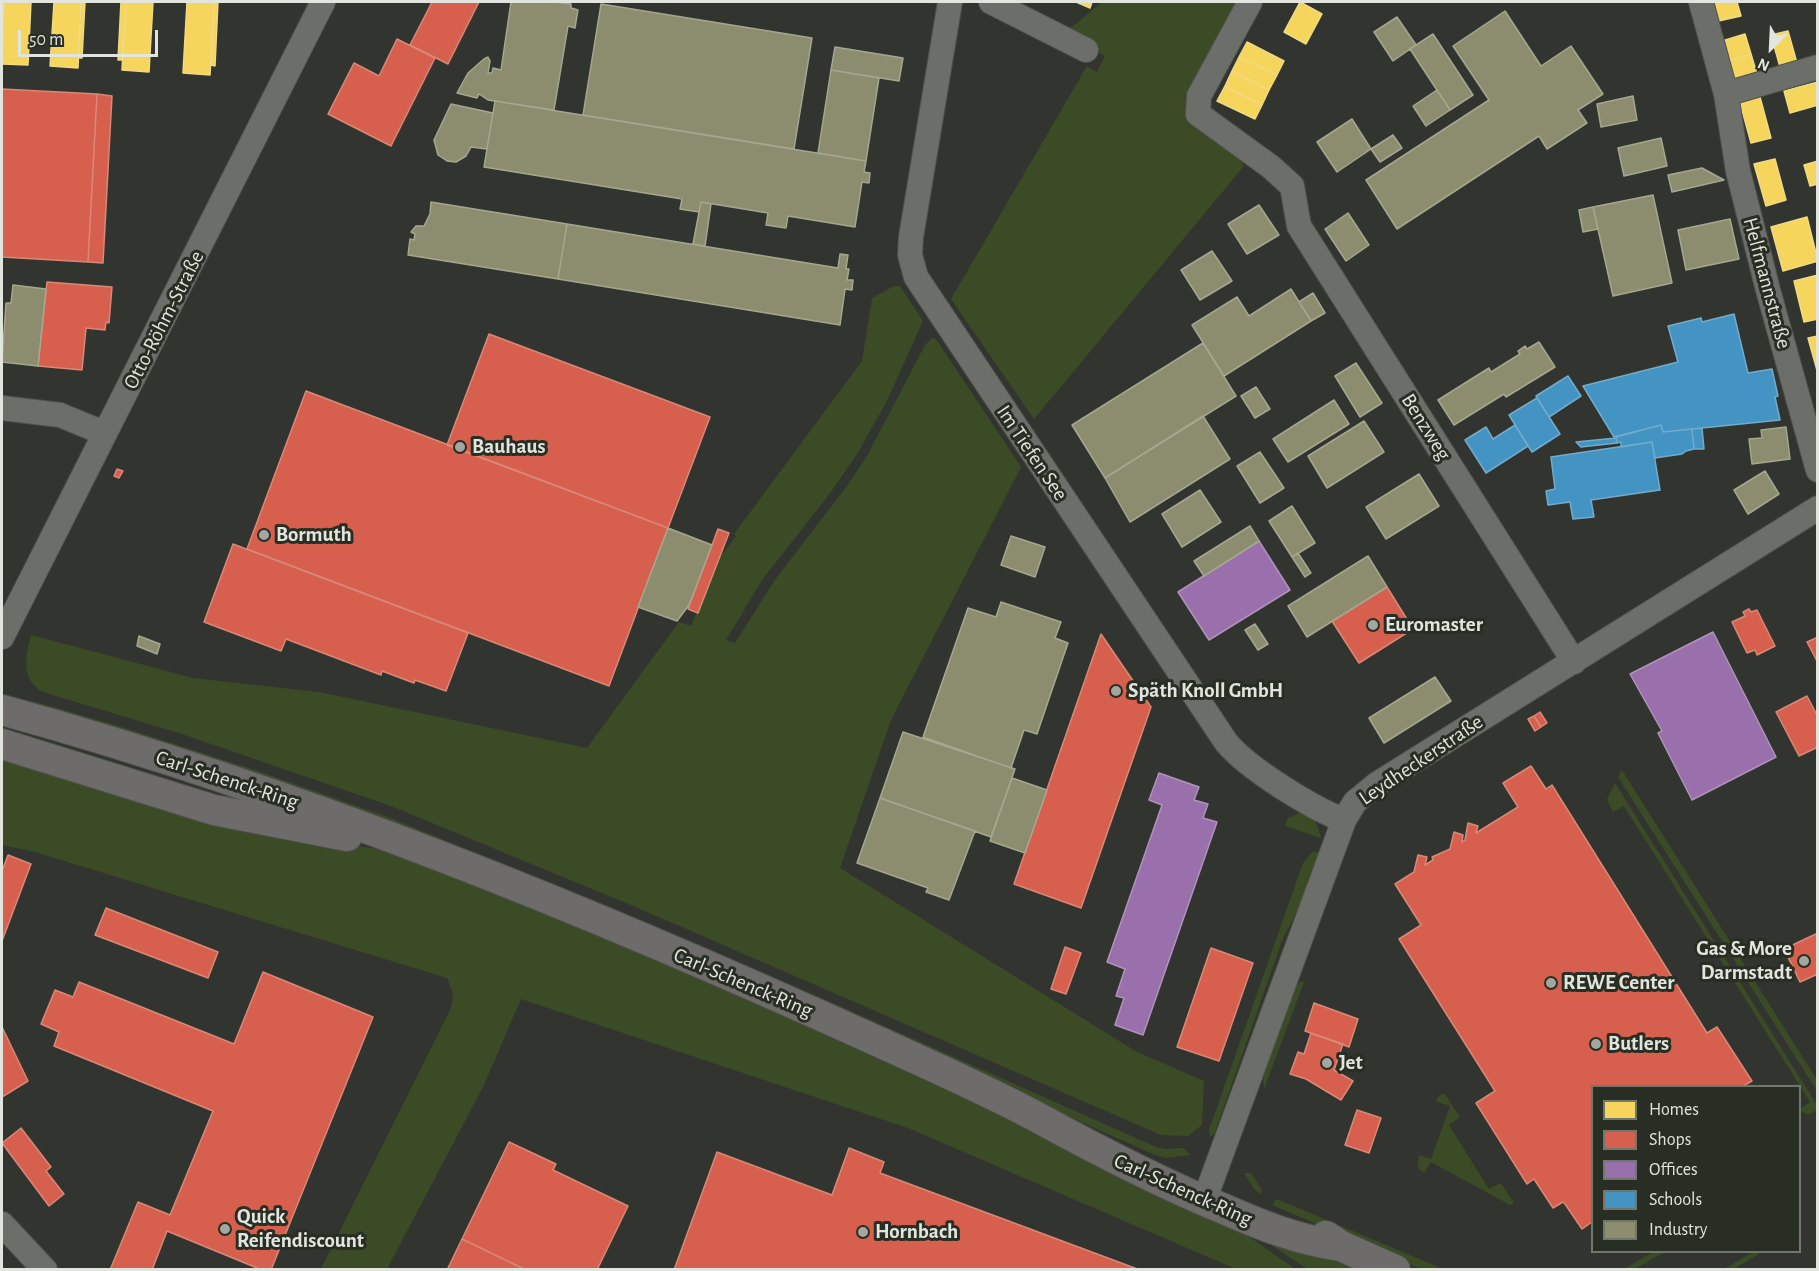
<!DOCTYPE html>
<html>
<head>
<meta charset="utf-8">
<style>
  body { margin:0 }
  #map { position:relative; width:1819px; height:1271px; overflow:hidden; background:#32352f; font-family:"Alegreya Sans",sans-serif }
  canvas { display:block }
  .frame { position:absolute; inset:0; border:3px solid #e2e5de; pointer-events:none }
  .legend { position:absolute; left:1591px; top:1085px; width:210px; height:168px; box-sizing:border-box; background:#282e23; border:2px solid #72776e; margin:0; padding:8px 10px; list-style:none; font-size:18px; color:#e2e5de }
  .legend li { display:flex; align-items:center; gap:12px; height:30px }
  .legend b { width:30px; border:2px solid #72776e }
  .north { position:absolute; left:1741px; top:18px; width:60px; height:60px; -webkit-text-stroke:4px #282e23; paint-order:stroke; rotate:204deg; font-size:16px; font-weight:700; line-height:24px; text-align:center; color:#e2e5de }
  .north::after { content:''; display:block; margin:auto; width:21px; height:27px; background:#e2e5de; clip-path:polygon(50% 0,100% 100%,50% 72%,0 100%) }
  .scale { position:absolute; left:18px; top:30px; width:140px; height:27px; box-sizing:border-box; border:3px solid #e2e5de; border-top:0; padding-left:8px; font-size:18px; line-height:21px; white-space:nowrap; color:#e2e5de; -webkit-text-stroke:4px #282e23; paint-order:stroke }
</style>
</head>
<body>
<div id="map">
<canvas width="1819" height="1271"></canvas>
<div class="frame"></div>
<ul class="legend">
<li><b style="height:16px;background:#f6d55c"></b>Homes</li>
<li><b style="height:16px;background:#d6604d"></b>Shops</li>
<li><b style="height:16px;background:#9970ab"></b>Offices</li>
<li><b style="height:16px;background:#4393c3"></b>Schools</li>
<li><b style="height:16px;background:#8c8c6e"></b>Industry</li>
</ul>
<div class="north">N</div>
<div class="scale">50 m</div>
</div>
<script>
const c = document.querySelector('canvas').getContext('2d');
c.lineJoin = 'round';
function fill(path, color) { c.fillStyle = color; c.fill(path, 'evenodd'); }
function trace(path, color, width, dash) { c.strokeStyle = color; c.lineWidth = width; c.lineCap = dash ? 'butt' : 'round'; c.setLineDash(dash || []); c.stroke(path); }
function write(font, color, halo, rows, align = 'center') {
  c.font = font + ' "Alegreya Sans",sans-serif'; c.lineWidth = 6; c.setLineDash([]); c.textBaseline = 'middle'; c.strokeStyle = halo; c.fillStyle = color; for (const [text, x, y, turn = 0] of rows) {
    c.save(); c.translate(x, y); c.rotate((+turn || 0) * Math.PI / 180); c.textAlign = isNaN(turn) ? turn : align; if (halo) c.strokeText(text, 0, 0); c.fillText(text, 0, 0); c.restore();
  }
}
fill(new Path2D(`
  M 1102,2 L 1243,2 L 1195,87 L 1227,144 L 1244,166 L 1034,419 L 951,299 L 1087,66 L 1097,72 L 1105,56 L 1055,29 L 1072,27 Z
  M 894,286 L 900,286 L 923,321 L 886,403 L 857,454 L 831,492 L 762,580 L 726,640 L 735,643 L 774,581 L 847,486 L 867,456 L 925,345 L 932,338 L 936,339 L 1021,467 L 891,720 L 840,868 L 1137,1052 L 1204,1081 L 1202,1125 L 1188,1136 L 1161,1135 L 638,908 L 391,806 L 185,735 L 43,692 C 21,680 25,658 31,635 L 193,678 L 319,692 L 587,748 L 679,622 L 691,626 L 718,560 L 736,536 L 734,534 L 862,361 L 872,298 Z
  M 32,701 L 115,725 L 258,771 L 388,817 L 551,884 L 30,703 Z
  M 5,758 L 245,829 L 384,850 L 474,880 L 957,1089 L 1244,1233 L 1295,1269 L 1236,1269 L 908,1128 L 521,999 L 484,1085 L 387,1269 L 321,1269 L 451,1008 L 453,994 L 447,978 L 35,852 L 2,845 L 2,762 Z
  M 1622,770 L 1817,1080 L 1817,1091 L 1618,777 Z
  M 1615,783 L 1817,1105 L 1817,1110 L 1808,1115 L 1801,1111 L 1800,1109 L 1810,1102 L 1624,806 L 1613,812 L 1607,799 Z
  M 1299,813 C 1314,812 1318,825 1321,838 L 1285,826 L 1288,818 Z
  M 1313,851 L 1320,853 L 1304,899 L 1283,938 L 1215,1132 L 1210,1137 L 1209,1130 L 1303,863 Z
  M 572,892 L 835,1004 L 1156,1147 L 1165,1149 L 1183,1148 L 1191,1155 L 1165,1158 L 1153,1154 L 567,893 Z
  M 1301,981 L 1304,982 L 1264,1089 L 1263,1077 L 1295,986 Z
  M 1445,1094 L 1460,1117 L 1449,1125 L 1489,1189 L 1501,1183 L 1514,1203 L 1510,1205 L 1431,1162 L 1424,1173 L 1418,1168 L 1419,1155 L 1431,1159 L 1450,1106 L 1436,1101 L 1439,1095 Z
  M 1244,1173 L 1251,1173 L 1262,1190 L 1261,1194 L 1254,1189 Z
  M 1277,1199 L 1443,1269 L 1421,1269 L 1272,1205 Z
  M 1258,1231 L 1366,1269 L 1307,1269 L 1261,1238 Z
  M 1653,1252 L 1664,1252 L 1635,1269 L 1624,1269 Z
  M 1753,1252 L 1759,1254 L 1734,1269 L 1724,1269 Z`), '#3b4b25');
const homes = new Path2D(`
  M 2,2 L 4,2 L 2,44 Z
  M 4,2 L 31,2 L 28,65 L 2,64 Z
  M 54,2 L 81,2 L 78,68 L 50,66 Z
  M 81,2 L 85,2 L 82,58 L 78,58 Z
  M 121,2 L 126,2 L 122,60 L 118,60 Z
  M 126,2 L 153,2 L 149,72 L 122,70 Z
  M 187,2 L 214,2 L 210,75 L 183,73 Z
  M 214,2 L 218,2 L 215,66 L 211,65 Z
  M 1076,2 L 1092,2 L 1090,8 Z
  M 1300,2 L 1322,14 L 1306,44 L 1284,32 Z
  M 1710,2 L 1737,2 L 1741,16 L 1714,22 Z
  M 1788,31 L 1797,63 L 1780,67 L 1771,35 Z
  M 1745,34 L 1751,54 L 1728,61 L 1722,41 Z
  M 1247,42 L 1284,61 L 1277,75 L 1239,57 Z
  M 1751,54 L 1757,74 L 1734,81 L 1728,61 Z
  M 1239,57 L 1277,75 L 1269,90 L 1232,71 Z
  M 1232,71 L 1269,90 L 1262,105 L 1225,86 Z
  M 1818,82 L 1818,105 L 1790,113 L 1784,91 Z
  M 1225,86 L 1262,105 L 1255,119 L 1217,101 Z
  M 1760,97 L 1771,138 L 1751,143 L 1740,103 Z
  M 1775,159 L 1786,200 L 1766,206 L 1754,164 Z
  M 1818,161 L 1818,184 L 1810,186 L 1804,165 Z
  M 1807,217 L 1818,261 L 1783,271 L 1771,227 Z
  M 1818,275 L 1818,319 L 1804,322 L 1794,281 Z
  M 1818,336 L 1818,374 L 1808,338 Z`);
fill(homes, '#f6d55c');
trace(homes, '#f0da83', 1.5);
const shops = new Path2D(`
  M 432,2 L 479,2 L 448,64 L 410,45 Z
  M 397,39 L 435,58 L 391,146 L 328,114 L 354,63 L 379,76 Z
  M 2,89 L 97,94 L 88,262 L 2,257 Z
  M 97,94 L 112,96 L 103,263 L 88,262 Z
  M 47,282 L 112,287 L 109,323 L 106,322 L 105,330 L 86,328 L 82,370 L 38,366 Z
  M 489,334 L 710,417 L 668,528 L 447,445 Z
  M 306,391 L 668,528 L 609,686 L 247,549 Z
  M 117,469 L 123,471 L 119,478 L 114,476 Z
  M 718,529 L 729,533 L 698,613 L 688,609 Z
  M 233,544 L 468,633 L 446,691 L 415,680 L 414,683 L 382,671 L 381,675 L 286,639 L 281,651 L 204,622 Z
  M 1387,587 L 1413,629 L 1359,663 L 1332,621 Z
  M 1749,609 L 1751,612 L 1757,610 L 1775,646 L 1757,655 L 1755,650 L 1747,653 L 1732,622 L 1745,616 L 1743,612 Z
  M 1101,634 L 1151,707 L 1081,908 L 1014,884 Z
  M 1818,637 L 1818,663 L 1807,642 Z
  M 1807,696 L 1818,717 L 1818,747 L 1799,756 L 1776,712 Z
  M 1540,712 L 1547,723 L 1541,727 L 1534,716 Z
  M 1534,716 L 1541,727 L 1535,731 L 1528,719 Z
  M 1531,766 L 1546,789 L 1552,785 L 1707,1033 L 1717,1027 L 1752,1081 L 1743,1086 L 1592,1086 L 1592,1222 L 1582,1229 L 1565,1204 L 1563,1202 L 1553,1208 L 1534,1179 L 1527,1184 L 1476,1103 L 1495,1091 L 1399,939 L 1421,925 L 1395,884 L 1414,872 L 1418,855 L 1427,857 L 1425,865 L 1433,860 L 1432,857 L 1450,849 L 1454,832 L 1463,835 L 1462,842 L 1465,840 L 1468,823 L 1478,826 L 1476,833 L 1518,807 L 1503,783 Z
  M 8,855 L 31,864 L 2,941 L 2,871 Z
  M 106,908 L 218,952 L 208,978 L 95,935 Z
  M 1818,933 L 1818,974 L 1800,982 L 1784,949 Z
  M 1065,947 L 1081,953 L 1066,994 L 1051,989 Z
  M 1211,948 L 1253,963 L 1219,1061 L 1177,1047 Z
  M 263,972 L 373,1017 L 271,1270 L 262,1270 L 167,1231 L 152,1270 L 110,1270 L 138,1202 L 170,1215 L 213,1111 L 54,1046 L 59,1032 L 41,1024 L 55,990 L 73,997 L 79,982 L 234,1044 Z
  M 1314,1003 L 1358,1019 L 1349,1047 L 1305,1031 Z
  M 2,1027 L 28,1081 L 2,1097 Z
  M 1311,1033 L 1343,1044 L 1334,1070 L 1353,1081 L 1341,1100 L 1306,1079 L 1290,1074 L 1298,1052 L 1304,1054 Z
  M 1357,1110 L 1381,1118 L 1369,1153 L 1345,1145 Z
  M 21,1128 L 51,1167 L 46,1171 L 64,1194 L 49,1206 L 2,1143 Z
  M 509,1142 L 556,1164 L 553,1170 L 628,1206 L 597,1270 L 526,1270 L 462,1239 Z
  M 849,1148 L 884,1162 L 880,1173 L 1140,1270 L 674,1270 L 717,1152 L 832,1195 Z
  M 462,1239 L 526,1270 L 447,1270 Z`);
fill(shops, '#d6604d');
trace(shops, '#da8878', 1.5);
const offices = new Path2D(`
  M 1259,541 L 1290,590 L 1209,640 L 1178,592 Z
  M 1713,632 L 1776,757 L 1692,800 L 1658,733 L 1662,731 L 1630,674 Z
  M 1159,773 L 1199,787 L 1194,800 L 1208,804 L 1203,818 L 1217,822 L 1143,1035 L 1115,1025 L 1124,998 L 1116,996 L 1125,969 L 1107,962 L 1162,805 L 1149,800 Z`);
fill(offices, '#9970ab');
trace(offices, '#af93ba', 1.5);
const schools = new Path2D(`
  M 1734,314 L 1748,373 L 1772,369 L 1778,396 L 1775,397 L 1780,420 L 1663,432 L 1661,425 L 1614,437 L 1583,386 L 1678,362 L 1668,326 L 1701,318 L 1702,322 Z
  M 1568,376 L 1581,396 L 1549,417 L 1536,396 Z
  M 1537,398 L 1560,434 L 1532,452 L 1509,415 Z
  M 1515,425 L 1528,446 L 1486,473 L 1465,440 L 1486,427 L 1493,439 Z
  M 1661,425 L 1663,432 L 1692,429 L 1694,449 L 1686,451 L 1682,454 L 1655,458 L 1652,442 L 1621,447 L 1621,442 L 1617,443 L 1616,437 Z
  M 1702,428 L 1704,449 L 1694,449 L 1692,429 Z
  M 1616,438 L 1617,443 L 1581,447 L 1576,442 Z
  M 1652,442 L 1660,490 L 1591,500 L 1594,517 L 1573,519 L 1570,502 L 1548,505 L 1546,491 L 1555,489 L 1551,457 Z`);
fill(schools, '#4393c3');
trace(schools, '#73accb', 1.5);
const industry = new Path2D(`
  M 511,2 L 555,2 L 571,4 L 571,8 L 578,10 L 575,28 L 568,26 L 554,110 L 488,100 L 479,94 L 477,98 L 457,93 L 468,73 L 484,59 L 488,57 L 490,61 L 488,73 L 492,73 L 493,68 L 501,70 Z
  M 601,4 L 812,38 L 794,149 L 583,115 Z
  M 1505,11 L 1541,66 L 1571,46 L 1603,94 L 1578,110 L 1587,123 L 1547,149 L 1539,136 L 1397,229 L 1366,180 L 1489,100 L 1453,46 Z
  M 1397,17 L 1416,45 L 1393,61 L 1374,32 Z
  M 1433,34 L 1473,95 L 1450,110 L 1410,49 Z
  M 835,47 L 903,58 L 899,81 L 831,70 Z
  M 831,70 L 879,78 L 866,161 L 818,153 Z
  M 1437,90 L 1450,110 L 1426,126 L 1413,106 Z
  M 1633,96 L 1637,120 L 1601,127 L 1597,104 Z
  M 495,101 L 866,161 L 864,172 L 870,173 L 869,183 L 862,182 L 855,227 L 788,216 L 786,228 L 766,225 L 768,213 L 701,202 L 699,212 L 680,209 L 682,199 L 484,167 Z
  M 451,104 L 493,113 L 487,149 L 471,147 L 466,156 L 456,162 L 447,161 L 438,155 L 434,140 Z
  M 1352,119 L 1371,149 L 1337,172 L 1317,142 Z
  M 1393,135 L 1402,148 L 1380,162 L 1371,149 Z
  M 1661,138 L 1667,166 L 1624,176 L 1618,148 Z
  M 1702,168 L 1724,180 L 1672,192 L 1668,175 Z
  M 1653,195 L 1672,283 L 1613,296 L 1593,207 Z
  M 431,202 L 567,224 L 558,279 L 408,255 L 410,239 L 414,240 L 415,234 L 411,232 L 416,226 L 424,226 L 430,214 Z
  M 701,202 L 711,204 L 705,246 L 693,244 Z
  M 1259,205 L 1279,235 L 1247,254 L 1228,224 Z
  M 1593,207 L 1598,229 L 1583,232 L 1579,210 Z
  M 1348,213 L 1369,245 L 1346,261 L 1325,229 Z
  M 1730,219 L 1739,259 L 1686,270 L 1678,230 Z
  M 567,224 L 838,268 L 840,254 L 848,255 L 846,269 L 849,269 L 847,280 L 853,280 L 852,290 L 845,289 L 840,325 L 558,279 Z
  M 1212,251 L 1232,281 L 1200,300 L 1181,270 Z
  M 13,285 L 46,289 L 38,366 L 2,362 L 6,303 L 11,303 Z
  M 1291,289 L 1311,321 L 1224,376 L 1192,325 L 1237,297 L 1249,316 Z
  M 1313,293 L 1325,313 L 1311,321 L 1299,302 Z
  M 1539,342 L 1555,367 L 1506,397 L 1504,394 L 1454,425 L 1438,400 L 1489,368 L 1491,372 L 1520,354 L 1518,351 L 1525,346 L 1527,349 Z
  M 1203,343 L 1236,396 L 1105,478 L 1072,425 Z
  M 1356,363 L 1382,403 L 1360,417 L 1335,376 Z
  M 1256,387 L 1270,409 L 1255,418 L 1241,396 Z
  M 1334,400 L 1349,424 L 1288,462 L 1273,439 Z
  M 1203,416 L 1230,459 L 1130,522 L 1105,478 Z
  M 1364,421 L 1384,452 L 1327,488 L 1308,456 Z
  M 1786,427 L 1790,459 L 1752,464 L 1749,439 L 1762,438 L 1761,430 Z
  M 1260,452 L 1284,488 L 1260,503 L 1237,466 Z
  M 1765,471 L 1779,494 L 1748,514 L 1734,490 Z
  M 1419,474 L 1439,506 L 1386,539 L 1366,507 Z
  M 1200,490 L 1221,522 L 1182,547 L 1162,514 Z
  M 1292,506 L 1315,543 L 1292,557 L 1269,521 Z
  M 1250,526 L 1259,541 L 1204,576 L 1194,561 Z
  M 668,528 L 712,545 L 689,605 L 677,621 L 638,607 Z
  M 1011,536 L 1045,547 L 1035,577 L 1001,565 Z
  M 1298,553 L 1311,573 L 1305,577 L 1292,557 Z
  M 1368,556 L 1387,587 L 1307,637 L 1288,606 Z
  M 1001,602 L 1061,622 L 1055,638 L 1068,643 L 1037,734 L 1024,730 L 1011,768 L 923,737 L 968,608 L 996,617 Z
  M 1255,624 L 1268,644 L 1258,650 L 1245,630 Z
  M 139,636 L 160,644 L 157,654 L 137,646 Z
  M 1435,677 L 1451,701 L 1384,743 L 1369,718 Z
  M 903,732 L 1015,769 L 991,837 L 880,798 Z
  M 1012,778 L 1047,790 L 1025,853 L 990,841 Z
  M 880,798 L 975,831 L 949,900 L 926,892 L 928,888 L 857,863 Z`);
fill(industry, '#8c8c6e');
trace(industry, '#a6a790', 1.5);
const minor = new Path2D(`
  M 950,2 L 911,237 L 910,255 L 916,277 L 1226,742 C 1247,768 1313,809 1344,820
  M 991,2 L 1086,50
  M 1250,2 L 1199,96 L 1198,114 L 1271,167 L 1292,186 L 1299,226 L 1574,662
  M 1701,2 L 1726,94 L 1738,171 L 1768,290 L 1818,470
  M 1726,94 L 1818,67
  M 2,408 L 60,415 L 104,433
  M 2,637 L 323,2
  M 1204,1201 L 1344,820 L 1355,802 L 1377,784 L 1818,508
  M 2,1224 L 45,1270`);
const major = new Path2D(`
  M 2,710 C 303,793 593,912 877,1041 C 930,1065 984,1089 1035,1116 C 1097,1150 1158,1182 1224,1209 C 1263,1226 1298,1240 1341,1246
  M 2,744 L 214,810 L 347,836
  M 1326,1236 L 1341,1246 L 1395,1270`);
trace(minor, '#4f514b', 26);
trace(major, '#4f514b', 32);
trace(minor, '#6b6e69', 24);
trace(major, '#6e6c6a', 30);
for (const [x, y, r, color] of [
  [460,447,6,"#a4a7a1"],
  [264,535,6,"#a4a7a1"],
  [1373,625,6,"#a4a7a1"],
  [1116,691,6,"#a4a7a1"],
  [1804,961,6,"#a4a7a1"],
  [1551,983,6,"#a4a7a1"],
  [1596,1044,6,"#a4a7a1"],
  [1327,1063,6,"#a4a7a1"],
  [225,1229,6,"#a4a7a1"],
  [863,1232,6,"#a4a7a1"]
]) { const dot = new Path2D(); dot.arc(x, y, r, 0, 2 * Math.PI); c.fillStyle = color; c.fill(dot); trace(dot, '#282e23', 2); }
write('21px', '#e2e5de', '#282e23', [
  ["Helfmannstraße",1767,283,75],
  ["Otto-Röhm-Straße",164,320,-63],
  ["Benzweg",1426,427,58],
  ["Im Tiefen See",1032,453,56],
  ["Leydheckerstraße",1421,760,-34],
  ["Carl-Schenck-Ring",227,780,18],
  ["Carl-Schenck-Ring",743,983,23],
  ["Carl-Schenck-Ring",1183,1190,24]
]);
write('bold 21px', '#e2e5de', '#282e23', [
  ["Bauhaus",472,447],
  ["Bormuth",276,535],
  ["Euromaster",1385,625],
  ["Späth Knoll GmbH",1128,691],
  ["Gas & More",1792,949,"right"],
  ["Darmstadt",1792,973,"right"],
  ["REWE Center",1563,983],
  ["Butlers",1608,1044],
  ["Jet",1339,1063],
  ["Quick",237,1217],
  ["Reifendiscount",237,1241],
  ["Hornbach",875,1232]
], 'left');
</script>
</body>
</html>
